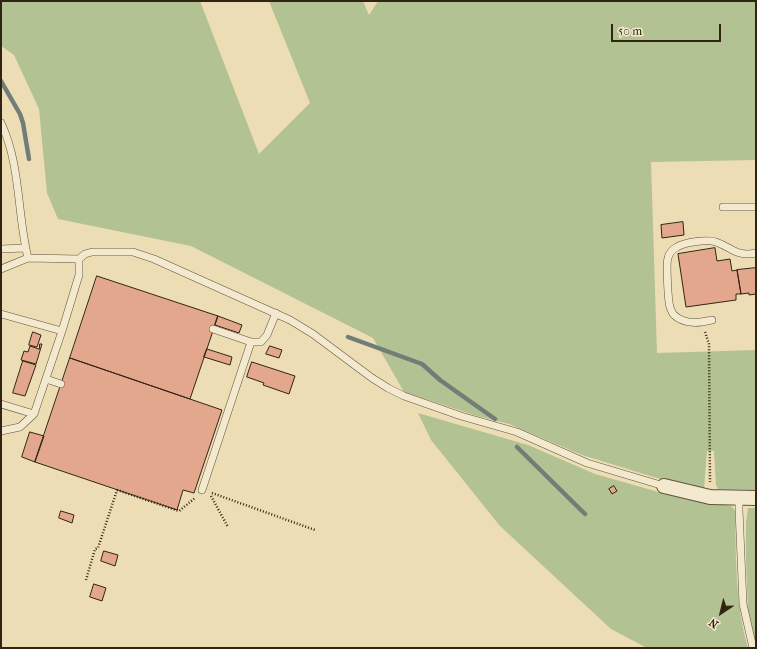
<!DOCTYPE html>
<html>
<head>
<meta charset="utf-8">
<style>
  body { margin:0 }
  #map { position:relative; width:757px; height:649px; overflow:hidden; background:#edddb4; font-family:"IM FELL French Canon",serif }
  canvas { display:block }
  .frame { position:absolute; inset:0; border:2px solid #312413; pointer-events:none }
  .north { position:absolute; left:701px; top:593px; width:40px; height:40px; -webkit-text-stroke:3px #f3e9ce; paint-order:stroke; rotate:215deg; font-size:11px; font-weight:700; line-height:16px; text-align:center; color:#312413 }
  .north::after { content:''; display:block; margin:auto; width:14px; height:18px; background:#312413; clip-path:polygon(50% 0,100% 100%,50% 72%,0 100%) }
  .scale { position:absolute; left:611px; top:24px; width:110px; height:18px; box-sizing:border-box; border:2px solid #312413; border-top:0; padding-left:5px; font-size:12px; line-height:14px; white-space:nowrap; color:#312413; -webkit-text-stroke:3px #f3e9ce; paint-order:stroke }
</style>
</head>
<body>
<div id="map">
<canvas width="757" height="649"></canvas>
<div class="frame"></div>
<div class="north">N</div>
<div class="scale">50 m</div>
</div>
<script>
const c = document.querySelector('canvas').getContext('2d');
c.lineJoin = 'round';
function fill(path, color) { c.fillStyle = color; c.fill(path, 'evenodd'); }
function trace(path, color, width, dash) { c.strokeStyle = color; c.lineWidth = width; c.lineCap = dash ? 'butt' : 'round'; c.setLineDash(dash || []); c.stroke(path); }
fill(new Path2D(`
  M 1,1 L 200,1 L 259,154 L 310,103 L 269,1 L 363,1 L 369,15 L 378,1 L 756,1 L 756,160 L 651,162 L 657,353 L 756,350 L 756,490 L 718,489 L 716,485 L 714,451 L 707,451 L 704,489 L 660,479 L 582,455 L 509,424 L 477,416 L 404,392 L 373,338 L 191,246 L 58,219 L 47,193 L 39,109 L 14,55 L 1,46 Z
  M 418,413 L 528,445 L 595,474 L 669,495 L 731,506 L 735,510 C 736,557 735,603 748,648 L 647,648 L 611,629 L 500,526 L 431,440 Z
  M 748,508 L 756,508 L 756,643 L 748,613 L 746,559 L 746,523 Z`), '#b2c292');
trace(new Path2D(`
  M 1,81 L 20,114 L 23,123 L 29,159
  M 348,337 L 422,364 L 440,380 L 495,419
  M 517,447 L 585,514`), '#727d77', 4.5);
const building = new Path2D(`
  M 683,222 L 684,235 L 662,238 L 661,225 Z
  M 715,248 L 717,261 L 730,259 L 732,271 L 737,270 L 741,294 L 736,294 L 736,300 L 686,307 L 678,254 Z
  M 756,268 L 756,294 L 749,295 L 749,293 L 741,294 L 737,270 Z
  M 97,276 L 218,316 L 190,399 L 70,358 Z
  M 218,316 L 242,325 L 239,333 L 215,325 Z
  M 33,332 L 41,335 L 37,347 L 29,345 Z
  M 40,344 L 42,344 L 36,364 L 21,360 L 24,351 L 28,352 L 30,346 L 39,349 Z
  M 270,346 L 282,350 L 279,358 L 266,354 Z
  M 207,349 L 232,357 L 230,365 L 204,357 Z
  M 70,358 L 222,410 L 194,493 L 183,490 L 177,510 L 35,462 Z
  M 23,361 L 36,365 L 25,396 L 13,393 Z
  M 252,362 L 295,376 L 289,394 L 263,385 L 264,383 L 247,377 Z
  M 30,432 L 44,436 L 35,462 L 22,457 Z
  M 614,486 L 617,491 L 612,494 L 609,489 Z
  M 61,511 L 74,515 L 72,523 L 59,518 Z
  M 104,551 L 118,555 L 115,566 L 101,561 Z
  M 94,584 L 106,588 L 102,601 L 90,597 Z`);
fill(building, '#e2a78c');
trace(building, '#312413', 1);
const service = new Path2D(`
  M 1,123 C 21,165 17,214 28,258
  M 723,207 L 756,207
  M 1,249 L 25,248
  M 1,269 L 28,258 L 79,259 L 85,254 L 92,252 L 133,252 L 154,259 L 290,320 L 313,334 L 372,378 L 388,388 L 404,396 L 461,416 L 517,432 L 587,463 L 664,486
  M 1,314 L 62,331 L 34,414 L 1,404
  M 712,320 C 699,323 685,325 674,315 C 672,313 671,310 670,307 C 668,301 666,263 668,258 C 669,253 673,249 677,247 C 685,242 708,239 716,242 C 733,248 736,257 756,253
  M 213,329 L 251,342 L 261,342 L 267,335 L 276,313
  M 62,331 L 79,275 L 79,259
  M 46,379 L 61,384
  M 1,431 L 20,427 L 34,414
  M 202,490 L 251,342
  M 739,498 L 739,510 L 743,604 L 753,648`);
const minor = new Path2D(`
  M 664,486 L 710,497 L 756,498`);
trace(service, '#60523b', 8);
trace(minor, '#60523b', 16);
trace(new Path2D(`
  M 705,332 L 709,344 L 710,482
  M 117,490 L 179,511 L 195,498
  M 212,493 L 315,530
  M 211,496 L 228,527
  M 86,580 L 95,549 L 98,548 L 117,490`), '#312413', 2.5, [1, 2]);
trace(service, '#f3e9ce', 7);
trace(minor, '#f3e9ce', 14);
</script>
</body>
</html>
